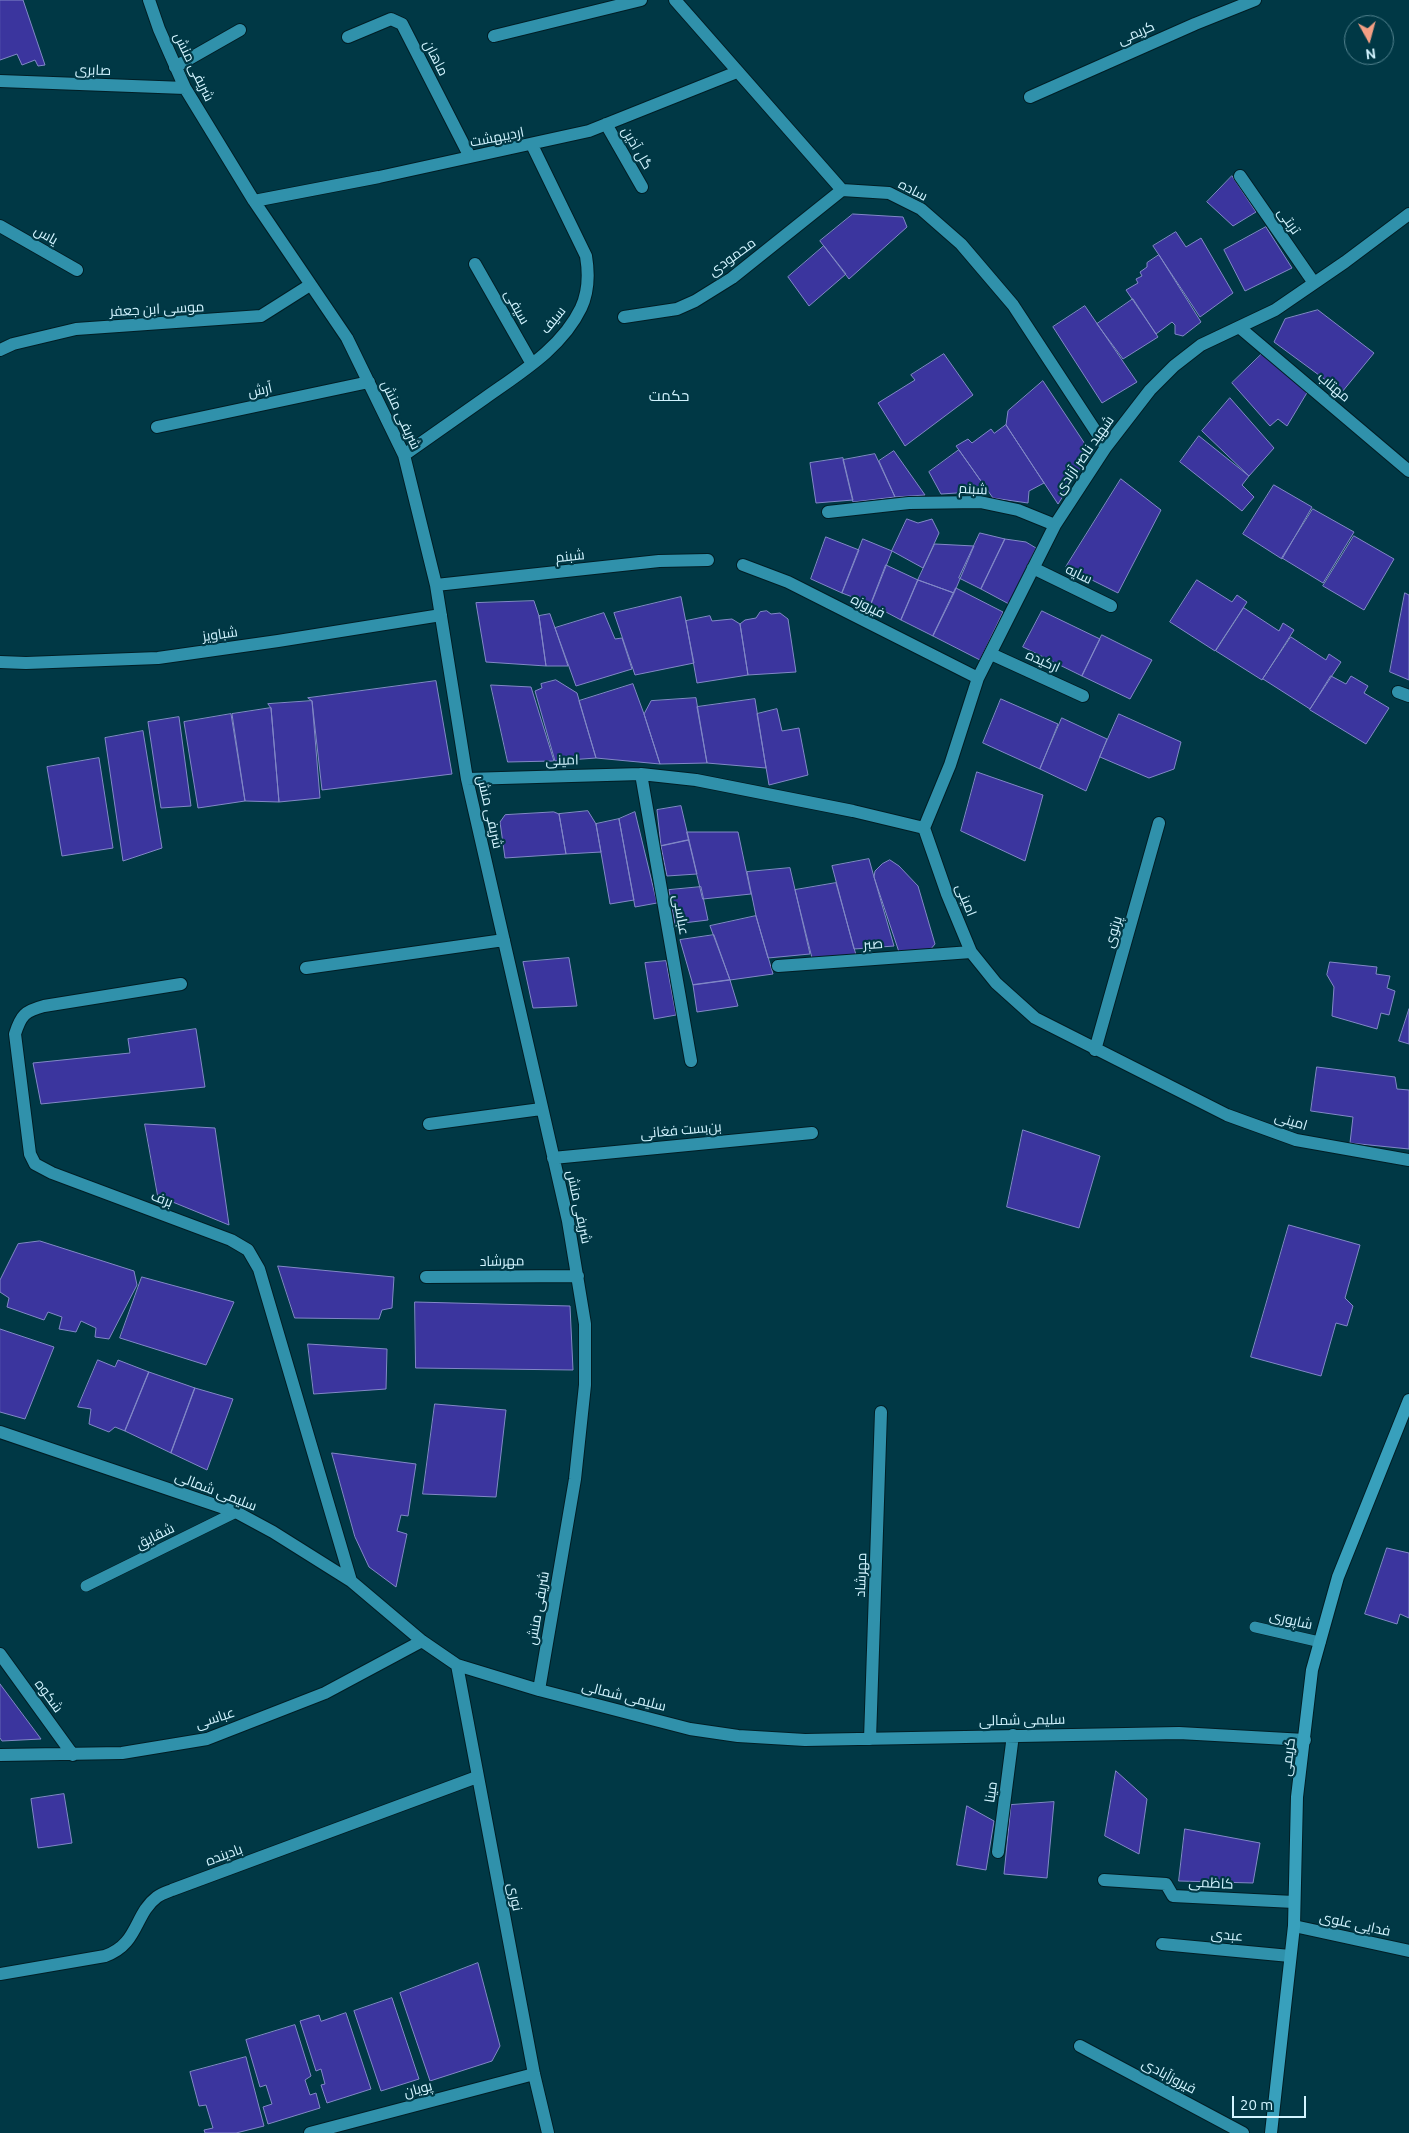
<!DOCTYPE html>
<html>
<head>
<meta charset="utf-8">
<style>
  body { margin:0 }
  #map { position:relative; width:1409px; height:2133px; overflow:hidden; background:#003845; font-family:Ubuntu,sans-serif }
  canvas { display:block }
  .north { position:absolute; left:1344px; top:15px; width:50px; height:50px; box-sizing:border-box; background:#003845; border:1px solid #54838f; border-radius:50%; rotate:173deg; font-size:14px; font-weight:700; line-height:20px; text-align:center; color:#d2f4ff }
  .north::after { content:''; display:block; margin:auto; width:18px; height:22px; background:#f39f84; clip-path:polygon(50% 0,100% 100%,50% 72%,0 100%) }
  .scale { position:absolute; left:1232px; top:2096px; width:74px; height:22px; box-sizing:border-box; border:2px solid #d2f4ff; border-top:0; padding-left:6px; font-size:15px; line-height:18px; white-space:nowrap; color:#d2f4ff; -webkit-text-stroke:4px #003845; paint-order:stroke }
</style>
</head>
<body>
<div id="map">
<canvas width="1409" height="2133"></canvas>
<div class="north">N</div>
<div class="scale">20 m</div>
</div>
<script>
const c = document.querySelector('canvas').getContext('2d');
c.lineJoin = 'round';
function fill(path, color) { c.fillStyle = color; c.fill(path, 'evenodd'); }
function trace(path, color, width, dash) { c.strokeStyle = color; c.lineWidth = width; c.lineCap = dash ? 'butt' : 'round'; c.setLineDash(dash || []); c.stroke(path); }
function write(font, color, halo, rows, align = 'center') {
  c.font = font + ' Ubuntu,Cairo,sans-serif'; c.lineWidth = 4.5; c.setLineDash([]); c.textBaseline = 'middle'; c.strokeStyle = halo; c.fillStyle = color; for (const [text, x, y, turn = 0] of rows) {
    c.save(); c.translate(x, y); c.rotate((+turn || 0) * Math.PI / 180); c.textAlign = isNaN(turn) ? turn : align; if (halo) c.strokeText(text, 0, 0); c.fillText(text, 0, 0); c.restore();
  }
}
const building = new Path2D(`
  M 0,0 L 23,0 L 45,65 L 38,66 L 35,60 L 22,65 L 17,54 L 0,60 Z
  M 1232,176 L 1256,212 L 1233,226 L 1207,202 Z
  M 853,214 L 903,217 L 907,227 L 849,279 L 820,241 Z
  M 1266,227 L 1292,268 L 1245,291 L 1224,250 Z
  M 1176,232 L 1186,247 L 1201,238 L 1233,293 L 1200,317 L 1153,246 Z
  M 824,246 L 846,274 L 809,306 L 788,277 Z
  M 1159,255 L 1201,322 L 1183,336 L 1175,334 L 1175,325 L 1172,322 L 1156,334 L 1126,290 L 1138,283 L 1136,279 L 1142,276 L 1140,272 L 1147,267 L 1147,263 Z
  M 1133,299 L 1158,337 L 1123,359 L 1097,324 Z
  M 1085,306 L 1137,382 L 1102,403 L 1053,327 Z
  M 1318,310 L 1374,353 L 1342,392 L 1274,342 L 1285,319 Z
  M 1266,350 L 1311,386 L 1287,426 L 1278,419 L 1270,426 L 1232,383 Z
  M 944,354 L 973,395 L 905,446 L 878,403 L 915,380 L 911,375 Z
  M 1043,381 L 1091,453 L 1058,504 L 1006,425 L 1008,411 Z
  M 1230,398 L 1274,448 L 1249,476 L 1202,431 Z
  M 1006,425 L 1044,483 L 1029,491 L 1028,503 L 993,498 L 956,446 L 968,439 L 972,443 L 991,429 L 994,433 Z
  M 1199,436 L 1249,476 L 1242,485 L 1254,497 L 1242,511 L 1180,462 Z
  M 959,450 L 988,491 L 941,494 L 929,472 Z
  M 894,451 L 925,495 L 895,497 L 879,461 Z
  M 875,454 L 895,497 L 853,502 L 843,460 Z
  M 843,458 L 853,500 L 816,503 L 810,463 Z
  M 1121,479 L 1161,510 L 1118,593 L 1066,567 Z
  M 1274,485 L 1312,507 L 1282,559 L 1243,534 Z
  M 1313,509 L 1354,532 L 1323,583 L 1282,558 Z
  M 907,519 L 918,523 L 932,519 L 939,533 L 923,568 L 892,551 Z
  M 980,533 L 1005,539 L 981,589 L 959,578 Z
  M 1354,536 L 1394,559 L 1364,610 L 1323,586 Z
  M 826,537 L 859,550 L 842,593 L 811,579 Z
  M 863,539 L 892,551 L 871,604 L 842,593 Z
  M 1005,539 L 1026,542 L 1036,548 L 1009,604 L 981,589 Z
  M 935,544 L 974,546 L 954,593 L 918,580 Z
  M 886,565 L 918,580 L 901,620 L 871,604 Z
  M 918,580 L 954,593 L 933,636 L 901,620 Z
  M 1197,580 L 1232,602 L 1237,595 L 1247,602 L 1215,651 L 1170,622 Z
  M 956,588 L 1003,612 L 980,660 L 933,636 Z
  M 1405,593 L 1409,595 L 1409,680 L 1390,672 Z
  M 681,597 L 694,663 L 635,675 L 614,613 Z
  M 534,601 L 539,616 L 546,666 L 486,662 L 476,603 Z
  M 1244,608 L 1279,631 L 1283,623 L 1294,630 L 1262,680 L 1216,651 Z
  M 767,611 L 771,614 L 780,613 L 788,619 L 796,672 L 748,675 L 740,624 L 745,620 L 756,618 L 760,612 Z
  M 1042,611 L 1100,639 L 1082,676 L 1023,647 Z
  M 604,613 L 615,639 L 622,638 L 632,669 L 576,686 L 555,628 Z
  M 550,614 L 555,628 L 568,666 L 546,666 L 539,616 Z
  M 710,616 L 712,621 L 732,619 L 740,624 L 748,675 L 697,683 L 686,621 Z
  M 1102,635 L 1152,660 L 1130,699 L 1082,676 Z
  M 1291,637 L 1326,660 L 1329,654 L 1341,662 L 1310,709 L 1263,679 Z
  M 1331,676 L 1346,684 L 1351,676 L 1368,686 L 1364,693 L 1389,708 L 1366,744 L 1310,710 Z
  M 556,680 L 577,693 L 596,758 L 555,761 L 535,691 L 542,688 L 541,684 Z
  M 436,681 L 452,774 L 322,790 L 312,701 L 308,698 Z
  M 633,684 L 644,714 L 660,764 L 596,758 L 579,701 Z
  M 491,685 L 531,687 L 554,761 L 508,762 Z
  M 696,698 L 707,763 L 660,764 L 644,714 L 651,701 Z
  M 755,699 L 766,768 L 707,763 L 697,707 Z
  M 1001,699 L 1058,724 L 1040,769 L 983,743 Z
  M 312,701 L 320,798 L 279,802 L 271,708 L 268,704 Z
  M 271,708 L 279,802 L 245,801 L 232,714 Z
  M 777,709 L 782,731 L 799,728 L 808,775 L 769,785 L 757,714 Z
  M 231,714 L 245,801 L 198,808 L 184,722 Z
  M 1119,714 L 1181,742 L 1174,769 L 1149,778 L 1100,757 Z
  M 179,717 L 191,806 L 161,808 L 148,722 Z
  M 1062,718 L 1107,739 L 1086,791 L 1040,769 Z
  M 143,731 L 162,848 L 123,861 L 105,738 Z
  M 99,758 L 113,848 L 62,856 L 47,767 Z
  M 977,772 L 1043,795 L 1025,861 L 961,831 Z
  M 681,806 L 689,840 L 661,846 L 657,810 Z
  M 588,811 L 596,824 L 601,852 L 566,854 L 559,814 Z
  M 554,812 L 559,814 L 566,854 L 505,858 L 500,822 L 505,815 Z
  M 635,812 L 657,903 L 635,907 L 619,819 Z
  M 619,819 L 634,900 L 610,904 L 596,824 Z
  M 687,832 L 738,832 L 751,894 L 703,899 Z
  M 689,840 L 697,874 L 667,876 L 661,846 Z
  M 869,859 L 874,877 L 894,946 L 854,949 L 832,866 Z
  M 890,860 L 899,866 L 918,886 L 935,944 L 930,950 L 900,955 L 874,877 L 875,871 L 882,864 Z
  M 790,868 L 810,954 L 768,958 L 756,916 L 747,872 Z
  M 836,883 L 856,955 L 812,958 L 795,890 Z
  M 701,887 L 708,920 L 675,924 L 669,890 Z
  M 756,916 L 773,974 L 730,980 L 710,926 Z
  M 714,935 L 730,980 L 693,985 L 680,940 Z
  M 569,958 L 577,1006 L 533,1008 L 523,962 Z
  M 666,961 L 676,1015 L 654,1019 L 645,963 Z
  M 1330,962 L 1377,967 L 1376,974 L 1390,976 L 1387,988 L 1395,991 L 1389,1015 L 1381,1013 L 1377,1029 L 1332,1016 L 1334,987 L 1327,975 Z
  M 730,980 L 738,1006 L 697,1012 L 693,985 Z
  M 1409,1009 L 1409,1044 L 1399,1041 Z
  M 196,1029 L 205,1087 L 41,1104 L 33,1063 L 130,1053 L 128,1039 Z
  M 1317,1067 L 1395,1077 L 1397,1089 L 1409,1090 L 1409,1149 L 1350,1143 L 1353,1117 L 1311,1111 Z
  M 145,1124 L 215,1128 L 229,1225 L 158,1196 Z
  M 1023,1130 L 1100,1156 L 1079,1228 L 1007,1207 Z
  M 1289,1225 L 1360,1245 L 1345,1298 L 1353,1306 L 1347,1326 L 1336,1323 L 1321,1376 L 1251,1357 Z
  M 40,1241 L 134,1271 L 137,1285 L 109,1339 L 95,1337 L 96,1328 L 81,1321 L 76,1332 L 59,1329 L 62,1317 L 48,1312 L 44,1320 L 7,1307 L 9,1298 L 0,1292 L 0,1280 L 18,1244 Z
  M 278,1266 L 394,1277 L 392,1308 L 382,1310 L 379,1319 L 295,1318 Z
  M 142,1277 L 234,1302 L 206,1365 L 120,1338 Z
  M 415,1302 L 570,1306 L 573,1370 L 416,1368 Z
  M 0,1329 L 54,1347 L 25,1419 L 0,1412 Z
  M 308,1344 L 387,1349 L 386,1389 L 314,1394 Z
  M 98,1360 L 115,1367 L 118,1360 L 149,1372 L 125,1431 L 115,1427 L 109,1432 L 89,1424 L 91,1409 L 78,1407 Z
  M 149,1372 L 195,1388 L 171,1453 L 125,1431 Z
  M 195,1388 L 233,1399 L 207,1470 L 171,1453 Z
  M 435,1404 L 506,1410 L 496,1497 L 423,1494 Z
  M 332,1453 L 416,1464 L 408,1516 L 401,1515 L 397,1531 L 407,1534 L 396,1587 L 369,1567 L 355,1537 Z
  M 1387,1548 L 1409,1553 L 1409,1618 L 1400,1614 L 1397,1624 L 1365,1614 Z
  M 0,1684 L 41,1739 L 2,1741 L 0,1738 Z
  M 1116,1771 L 1147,1799 L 1139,1854 L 1105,1836 Z
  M 64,1794 L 72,1843 L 38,1848 L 31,1799 Z
  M 1054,1802 L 1047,1878 L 1004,1874 L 1011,1805 Z
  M 967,1806 L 994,1821 L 986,1870 L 957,1865 Z
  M 1185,1829 L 1260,1843 L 1253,1883 L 1179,1881 Z
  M 478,1963 L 500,2046 L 492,2061 L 430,2081 L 400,1993 Z
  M 392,1998 L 419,2079 L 381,2091 L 354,2011 Z
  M 346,2013 L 371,2089 L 327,2103 L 321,2085 L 325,2084 L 321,2069 L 316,2071 L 300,2021 L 319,2015 L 321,2021 Z
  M 295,2025 L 311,2076 L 305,2080 L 310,2095 L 316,2093 L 320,2108 L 268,2124 L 263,2107 L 272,2104 L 266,2085 L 260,2087 L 246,2040 Z
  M 246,2057 L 264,2126 L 236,2133 L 205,2133 L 204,2130 L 213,2128 L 206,2105 L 199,2106 L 190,2072 Z`);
fill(building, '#3b359e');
trace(building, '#8188c7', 1);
const lane = new Path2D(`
  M 86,1586 L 236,1512
  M 1255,1627 L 1320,1642`);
const street = new Path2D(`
  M 149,0 L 159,29 L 185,88 L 254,201 L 347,338 L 404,455 L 436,585 L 467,779 L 568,1221 L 585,1324 L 585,1385 L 575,1479 L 539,1690
  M 675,0 L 842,190 L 889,193 L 921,209 L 961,244 L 1013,305 L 1106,447
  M 494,36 L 641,0
  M 348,37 L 391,19 L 402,24 L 470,157
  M 175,67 L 240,30
  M 0,81 L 185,88
  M 1030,97 L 1195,24 L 1255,0
  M 606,124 L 642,187
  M 1240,176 L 1314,283
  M 254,201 L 379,177 L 589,131 L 737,72
  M 0,226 L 77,270
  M 475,264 L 532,364
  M 624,317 L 677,309 L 695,301 L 732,278 L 842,190
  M 1239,327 L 1409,471
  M 0,350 L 13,344 L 76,329 L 261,316 L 310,285
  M 157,427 L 369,382
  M 404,455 C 431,436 458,417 485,398 C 520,373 562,348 581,308 C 589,291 589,274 586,256 L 532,145
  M 828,512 L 909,503 L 980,502 L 1018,510 L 1055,525
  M 743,565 L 788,582 L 978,678
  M 1033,568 L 1111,606
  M 436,585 L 659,561 L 708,560
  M 991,654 L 1083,696
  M 0,662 L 26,663 L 158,658 L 278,641 L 441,615
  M 1398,692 L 1409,696
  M 641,774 L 691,1061
  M 467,779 L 641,774 L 696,780 L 853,811 L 924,828 L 947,894 L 971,952 L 996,983 L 1035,1018 L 1227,1115 L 1296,1140 L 1409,1160
  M 924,828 L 950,765 L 978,678 L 1055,525 L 1106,447 L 1150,390 L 1174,366 L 1201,345 L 1275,310 L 1345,262 L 1409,214
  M 778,966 L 971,952
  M 306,968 L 504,940
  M 181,984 L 44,1006 C 25,1011 21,1015 15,1034 L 30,1154 L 35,1164 L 52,1173 L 231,1240 L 248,1250 L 259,1269 L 351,1581
  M 1095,1050 L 1159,823
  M 429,1124 L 541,1109
  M 553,1158 L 812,1133
  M 426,1277 L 578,1276
  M 0,1432 L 236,1512 L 273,1532 L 351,1581 L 422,1641 L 457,1665 L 539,1690 L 690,1729 L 738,1736 L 805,1740 L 1179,1733 L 1305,1740
  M 0,1654 L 73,1755
  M 457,1665 L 534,2074 L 548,2133
  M 870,1739 L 881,1412
  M 0,1755 L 122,1753 L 207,1739 L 325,1693 L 422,1641
  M 998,1852 L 1013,1735
  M 1104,1880 L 1166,1884 L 1173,1896 L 1294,1902
  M 1294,1926 L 1409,1951
  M 1162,1944 L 1290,1956
  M 0,1974 L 105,1956 C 139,1944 134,1914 157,1897 C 161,1894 167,1892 172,1890 L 477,1777
  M 1080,2046 L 1243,2133
  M 310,2133 L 534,2074`);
const secondary = new Path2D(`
  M 1271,2133 L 1294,1926 L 1297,1797 L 1312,1670 L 1338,1577 L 1409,1400`);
trace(lane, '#011e25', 12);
trace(street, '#011e25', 14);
trace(secondary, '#011e25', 14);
trace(lane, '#3091ab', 11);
trace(street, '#3091ab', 12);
trace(secondary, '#38a0bc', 12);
write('14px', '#d2f4ff', '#003845', [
  ["کریمی",1136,33,-24],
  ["ماهان",436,58,63],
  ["شریفی منش",194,67,64],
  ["صابری",93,70,2],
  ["اردیبهشت",497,137,-11],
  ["گل آذین",637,148,60],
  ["ساده",913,190,28],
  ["تربتی",1289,221,55],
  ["یاس",46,235,29],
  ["محمودی",732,257,-36],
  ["سیفی",517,307,61],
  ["موسی ابن جعفر",157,309,-3],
  ["سیف",553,320,-51],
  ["مهتاب",1334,387,40],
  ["آرش",260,390,-12],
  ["شریفی منش",401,415,65],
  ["شهید ناصر آزادی",1084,455,-55],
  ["شبنم",973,489,3],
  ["شبنم",570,556,-6],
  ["سایه",1079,574,26],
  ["فیروزه",868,606,27],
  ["شباویز",220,634,-8],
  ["ارکیده",1043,661,24],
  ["امینی",562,760,-1],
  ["شریفی منش",490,812,77],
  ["امینی",966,900,68],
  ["عباسی",681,915,80],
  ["پرتوی",1113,932,-74],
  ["صبر",873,944,-4],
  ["امینی",1291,1121,17],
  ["بن‌بست فغانی",681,1130,-5],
  ["برف",162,1199,21],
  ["شریفی منش",579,1207,78],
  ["مهرشاد",502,1261,-1],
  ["سلیمی شمالی",216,1491,21],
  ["شقایق",155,1536,-26],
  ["مهرشاد",861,1575,-88],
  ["شریفی منش",538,1608,-80],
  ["شاپوری",1291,1620,13],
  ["شکوه",49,1696,54],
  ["سلیمی شمالی",624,1696,14],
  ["عباسی",215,1718,-18],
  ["سلیمی شمالی",1022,1720,-1],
  ["کریمی",1288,1757,-83],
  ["مینا",991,1792,-82],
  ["بادینده",224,1855,-20],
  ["کاظمی",1211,1883,3],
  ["نوری",515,1897,79],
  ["فدایی علوی",1355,1924,12],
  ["عبدی",1227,1935,5],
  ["فیروزآبادی",1169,2076,28],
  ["پویان",418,2089,-15]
]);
write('15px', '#d2f4ff', '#003845', [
  ["حکمت",669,396]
]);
</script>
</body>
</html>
